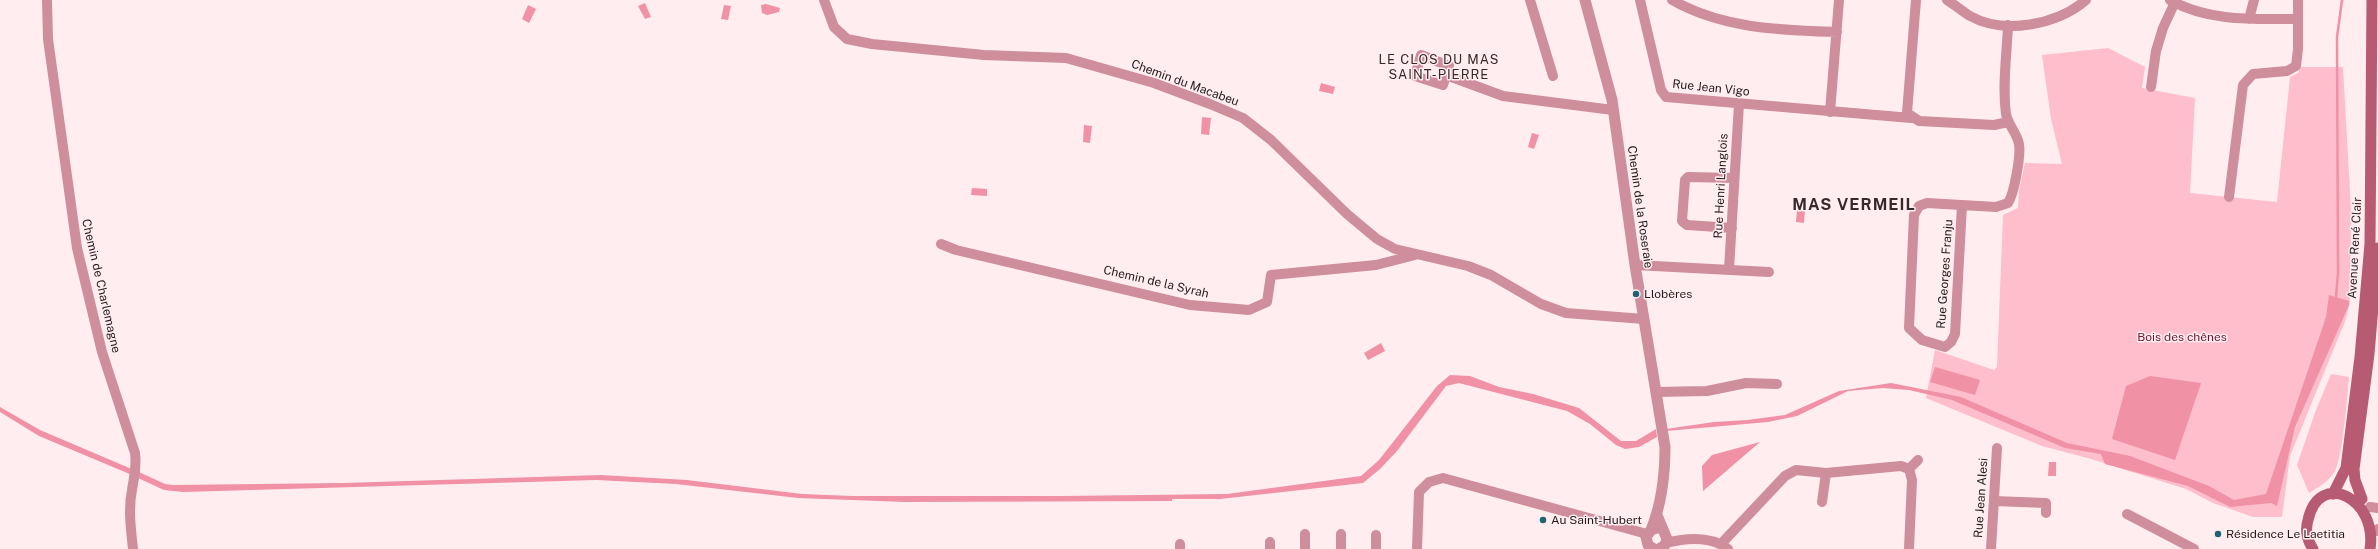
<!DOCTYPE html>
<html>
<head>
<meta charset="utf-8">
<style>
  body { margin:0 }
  canvas { display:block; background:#ffedf0 }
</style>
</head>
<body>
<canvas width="2378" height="549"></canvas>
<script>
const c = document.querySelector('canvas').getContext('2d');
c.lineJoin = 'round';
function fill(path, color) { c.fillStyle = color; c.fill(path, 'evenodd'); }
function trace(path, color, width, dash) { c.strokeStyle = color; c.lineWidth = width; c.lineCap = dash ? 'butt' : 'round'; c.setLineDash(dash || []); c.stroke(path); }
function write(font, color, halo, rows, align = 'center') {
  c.font = font + ' "Public Sans",sans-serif'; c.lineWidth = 3; c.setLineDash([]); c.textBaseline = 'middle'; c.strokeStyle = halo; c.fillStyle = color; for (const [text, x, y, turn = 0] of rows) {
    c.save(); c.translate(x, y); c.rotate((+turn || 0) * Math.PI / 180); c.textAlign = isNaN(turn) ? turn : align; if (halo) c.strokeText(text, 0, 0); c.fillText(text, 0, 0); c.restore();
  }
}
fill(new Path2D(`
  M 2108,48 L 2145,67 L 2142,88 L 2195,98 L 2190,193 L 2277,202 L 2290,77 L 2298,73 L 2301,67 L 2343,67 L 2351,211 L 2350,301 L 2346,319 L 2290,456 L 2282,517 L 2253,517 L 2213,503 L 2186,489 L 2091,459 L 2042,446 L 1926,398 L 1935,350 L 1994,370 L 1997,367 L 2003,215 L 2018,208 L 2019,190 L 2025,163 L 2062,164 L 2051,119 L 2042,55 Z
  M 2331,374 L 2349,377 C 2347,397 2343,455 2335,471 C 2330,481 2318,487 2309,493 L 2297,465 L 2316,410 Z`), '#febecb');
fill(new Path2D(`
  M 645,3 L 651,17 L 645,19 L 638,6 Z
  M 766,4 L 780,8 L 779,12 L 767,15 L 762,13 L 761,5 Z
  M 528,5 L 536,9 L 529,23 L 522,19 Z
  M 724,5 L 731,6 L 728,20 L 721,19 Z
  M 1321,83 L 1335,87 L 1333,94 L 1319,91 Z
  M 1202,117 L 1211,118 L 1209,135 L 1201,134 Z
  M 1084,125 L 1092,126 L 1090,143 L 1083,142 Z
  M 1532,133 L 1539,135 L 1534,149 L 1528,147 Z
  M 972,188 L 987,189 L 987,196 L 971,195 Z
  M 1797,209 L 1805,209 L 1804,223 L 1796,222 Z
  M 2329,295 L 2349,301 L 2349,305 L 2295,427 L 2277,506 L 2271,503 L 2230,507 L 2188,486 L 2105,464 L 2101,454 L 2065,448 L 1952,400 L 1909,390 L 1883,388 L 1848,391 L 1797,416 L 1768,422 L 1666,431 L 1666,429 L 1714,422 L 1747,420 L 1785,415 L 1839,391 L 1891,383 L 1961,397 L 2067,443 L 2130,456 L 2209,486 L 2234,500 L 2266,494 L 2326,317 Z
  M 1381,343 L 1385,351 L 1368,360 L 1364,353 Z
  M 1935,367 L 1980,380 L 1975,395 L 1930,382 Z
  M 1450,375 L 1470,376 L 1499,387 L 1533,394 L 1579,408 L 1621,441 L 1636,441 L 1656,429 L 1657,437 L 1639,447 L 1625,449 L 1616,445 L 1590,424 L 1567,411 L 1459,383 L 1446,386 L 1397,451 L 1380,469 L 1363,483 L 1220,499 L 1172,499 L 1172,501 L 905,502 L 798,498 L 676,484 L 596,480 L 183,492 L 164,490 L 138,478 L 139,472 L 165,484 L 173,485 L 343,483 L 601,475 L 687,480 L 802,494 L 852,496 L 1062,496 L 1227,494 L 1361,476 L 1379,460 L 1437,386 Z
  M 2150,376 L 2201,383 L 2175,460 L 2112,439 L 2126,386 Z
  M 0,407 L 40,430 L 134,470 L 132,475 L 39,436 L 0,412 Z
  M 1760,442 L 1703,491 L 1702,466 L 1712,455 Z
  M 2049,462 L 2056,462 L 2056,476 L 2048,476 Z`), '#f091a6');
trace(new Path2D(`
  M 2336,297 L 2338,273 L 2337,37 L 2342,0`), '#f091a6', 2.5);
trace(new Path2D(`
  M 47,0 L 48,39 L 77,248 L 102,352 L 135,453 C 137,468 134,476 132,490 C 128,509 131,530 133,549
  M 824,0 L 834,27 L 847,39 L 872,44 L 984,55 L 1066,58 L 1154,83 L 1210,104 L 1243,118 L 1271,140 L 1347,214 L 1377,239 L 1395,249 L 1468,266 L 1491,275 L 1541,304 L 1566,313 L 1644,319
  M 1530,0 L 1553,76
  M 1640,0 L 1661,90 L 1666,97 L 1911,118
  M 1672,0 C 1723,29 1780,30 1837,32
  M 1916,0 L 1907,113 L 1919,121 L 1994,125 L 2008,122
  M 1947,0 C 1955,5 1962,11 1970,16 C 2004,35 2057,25 2086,0
  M 2170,0 C 2210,22 2253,19 2298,19
  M 2249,19 L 2254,0
  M 1421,55 L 1449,66 L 1443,85 L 1415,76 Z
  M 1446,75 L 1503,96 L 1613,110
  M 2151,87 L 2156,51 L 2163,28 L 2176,0
  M 1830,112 L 1839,0
  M 2229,197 L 2243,85 L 2253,74 L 2287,71 L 2296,66 L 2298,49 L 2298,0
  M 1962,205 L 1955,334 L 1951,342 L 1945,347 L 1922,340 L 1909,328 L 1914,215 L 1919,206 L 1927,203 L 1996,207 L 2008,203 C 2014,194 2021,156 2019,144 C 2017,133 2008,125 2006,114 C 2002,85 2007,53 2008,25
  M 1732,228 L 1687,225 L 1682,221 L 1685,180 L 1688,177 L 1734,178
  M 941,244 L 956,250 L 1190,305 L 1249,310 L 1267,302 L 1271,275 L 1376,265 L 1415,255
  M 1635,265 L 1769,272
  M 1729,269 L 1739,104
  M 1656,392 L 1707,391 L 1746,383 L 1777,384
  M 1909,469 L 1918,460
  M 1994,501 L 2046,503 L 2046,513
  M 1822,502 L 1826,473
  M 2370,507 L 2378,508
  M 2127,514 L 2194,549
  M 2377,531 L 2378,529
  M 1305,534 L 1305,549
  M 1341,534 L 1341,549
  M 1376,535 L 1376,549
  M 1270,542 L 1270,549
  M 1666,543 C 1686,538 1711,536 1728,549
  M 1180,544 L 1180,549
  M 1721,544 L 1785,476 L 1796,470 L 1826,473 L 1901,466 L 1909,469 L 1912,480 L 1909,549
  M 1417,549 L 1419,492 L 1429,482 L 1443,478 L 1647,534
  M 1991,549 L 1997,448`), '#ce8e9b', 10);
trace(new Path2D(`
  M 1585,0 L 1612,100 L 1635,265 L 1665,447 C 1665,475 1662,503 1651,530
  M 1657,515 L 1667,539 L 1665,545 L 1659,549
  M 1654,549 L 1648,545 L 1646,537 L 1651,530 L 1657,528`), '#ce8e9b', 11);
trace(new Path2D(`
  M 2333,494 L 2346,468 L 2360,357 L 2370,244 L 2372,0
  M 2362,499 L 2355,480 L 2354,469 L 2369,354 L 2378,248
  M 2313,549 C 2307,540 2305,530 2308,520 C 2319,469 2378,498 2370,549`), '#b75b72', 11);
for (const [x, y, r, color] of [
  [1636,294,4,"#1d6474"],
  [1543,520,4,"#1d6474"],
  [2218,534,4,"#1d6474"]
]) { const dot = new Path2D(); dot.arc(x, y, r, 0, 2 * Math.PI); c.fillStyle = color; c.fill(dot); trace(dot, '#ffedf0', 1.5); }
write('12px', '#221b1d', '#ffedf0', [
  ["Chemin du Macabeu",1185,83,20],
  ["Rue Jean Vigo",1711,88,6],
  ["Rue Henri Langlois",1721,186,-87],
  ["Chemin de la Roseraie",1640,207,82],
  ["Avenue René Clair",2355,248,-87],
  ["Rue Georges Franju",1945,274,-86],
  ["Chemin de la Syrah",1156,282,13],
  ["Chemin de Charlemagne",101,286,77],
  ["Rue Jean Alesi",1981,498,-86]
]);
write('12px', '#221b1d', '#ffedf0', [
  ["Llobères",1644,294],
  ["Au Saint-Hubert",1551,520],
  ["Résidence Le Laetitia",2226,534]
], 'left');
write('12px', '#6a1633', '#ffedf0', [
  ["Bois des chênes",2182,337]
]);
c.letterSpacing = '1px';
write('13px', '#36292b', '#ffedf0', [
  ["LE CLOS DU MAS",1439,60],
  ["SAINT-PIERRE",1439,75]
]);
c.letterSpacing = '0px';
c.letterSpacing = '1px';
write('bold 16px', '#36292b', '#ffedf0', [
  ["MAS VERMEIL",1854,205]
]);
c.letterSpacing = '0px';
</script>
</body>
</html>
